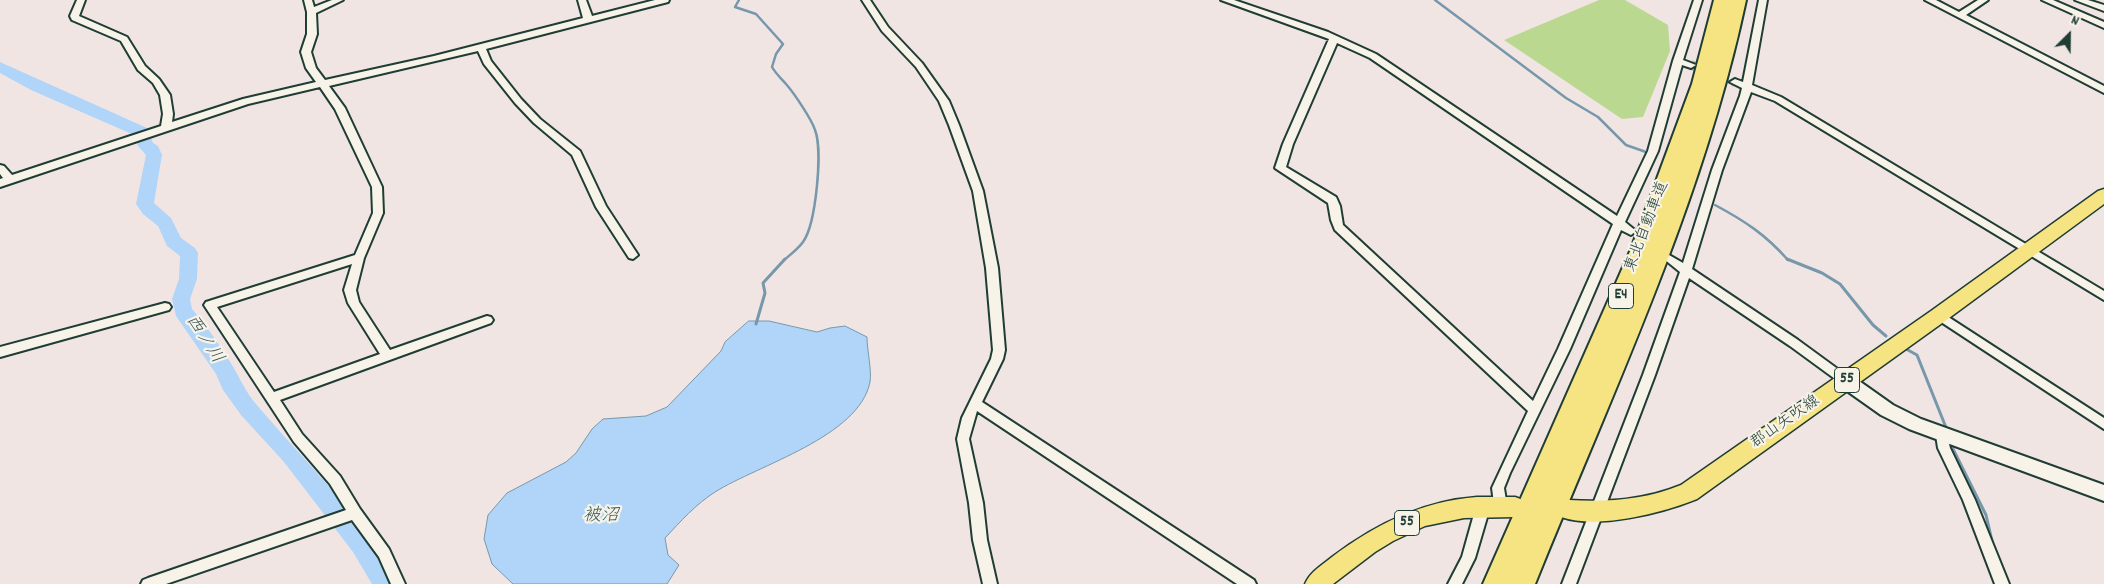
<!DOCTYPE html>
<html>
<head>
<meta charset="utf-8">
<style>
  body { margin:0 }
  #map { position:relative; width:2104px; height:584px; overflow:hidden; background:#f1e5e4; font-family:Dekko,sans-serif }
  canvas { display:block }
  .north { position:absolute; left:2044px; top:10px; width:50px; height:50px; -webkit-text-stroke:4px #f7f3e8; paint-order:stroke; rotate:23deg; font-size:14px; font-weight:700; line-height:20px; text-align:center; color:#1f3d34 }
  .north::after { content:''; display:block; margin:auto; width:18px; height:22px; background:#1f3d34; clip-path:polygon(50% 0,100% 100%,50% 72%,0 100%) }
</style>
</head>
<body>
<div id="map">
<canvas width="2104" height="584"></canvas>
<div class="north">N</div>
</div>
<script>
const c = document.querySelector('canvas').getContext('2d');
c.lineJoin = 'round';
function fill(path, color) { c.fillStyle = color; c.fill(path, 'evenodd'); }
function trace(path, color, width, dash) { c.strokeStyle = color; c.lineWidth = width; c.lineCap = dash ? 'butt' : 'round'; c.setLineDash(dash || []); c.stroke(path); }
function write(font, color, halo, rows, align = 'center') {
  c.font = font + ' Dekko,"Klee One",sans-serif'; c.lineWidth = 4.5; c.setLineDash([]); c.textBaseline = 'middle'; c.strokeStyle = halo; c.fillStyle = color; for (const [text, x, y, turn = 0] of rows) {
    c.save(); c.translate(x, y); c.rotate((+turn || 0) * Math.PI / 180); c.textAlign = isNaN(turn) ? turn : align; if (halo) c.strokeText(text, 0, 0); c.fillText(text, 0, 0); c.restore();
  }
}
fill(new Path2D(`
  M 1599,0 L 1625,0 L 1668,25 L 1670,51 L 1643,117 L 1622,119 L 1504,40 Z`), '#bbd890');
const water = new Path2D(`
  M 749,321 L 769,321 L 817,332 L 830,328 L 845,326 L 867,337 C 867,350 872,371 870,382 C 859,437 758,465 715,492 C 696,504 680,522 665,538 L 668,555 L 679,565 L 667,584 L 513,584 L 492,564 L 484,539 L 488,515 L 507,493 L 566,462 L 576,453 L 592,429 L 603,419 L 646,416 L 667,407 L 721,351 L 725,342 Z`);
fill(water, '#b0d5f9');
trace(water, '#7698aa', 1);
trace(new Path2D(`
  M 739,0 L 735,7 L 756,14 L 783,44 L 776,54 L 772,67 C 776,74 781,78 786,84 C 794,93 812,120 815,130 C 823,150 816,224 803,242 C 798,249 790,255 784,260
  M 1435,0 L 1566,98 L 1598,117 L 1626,145 L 1646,152
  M 1715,205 C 1745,221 1766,235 1788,260`), '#7698aa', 2.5);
trace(new Path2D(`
  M 1787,259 L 1822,273 L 1840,284 L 1873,325 L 1886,336
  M 756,324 L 765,293 L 763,283 L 785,259
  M 1906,349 L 1917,355 L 1947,430
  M 1951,445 L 1986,515 L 1993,545`), '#7698aa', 3);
fill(new Path2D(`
  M 0,62 L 147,128 L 153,143 L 158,146 L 162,155 L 154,203 L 171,218 L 181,238 L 195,248 L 198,253 L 197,279 L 190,299 L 192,309 C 207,326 220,346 232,365 C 240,378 245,391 256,404 C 302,459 366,518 395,584 L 372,584 L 353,552 L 284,462 L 241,415 L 223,390 L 216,374 L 176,316 L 172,299 L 179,279 L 180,256 L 167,246 L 158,226 L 143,214 L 136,204 L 146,155 L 138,146 L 134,135 L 31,90 L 0,73 Z`), '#b0d5f9');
trace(new Path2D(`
  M 1691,65 L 1735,82`), '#c7c3c1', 10, [10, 5]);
const street = new Path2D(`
  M 77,0 L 85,0 L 79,16 L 127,37 L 145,66 L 159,79 L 170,95 L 173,114 L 172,122 L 243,99 L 316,82 L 306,68 L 301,52 L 307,34 L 307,12 L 304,0 L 312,0 L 314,7 L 332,0 L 343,0 L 316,13 L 317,34 L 311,52 L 316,68 L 325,80 L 434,56 L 583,18 L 578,0 L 586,0 L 592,16 L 655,0 L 669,0 L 668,2 L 486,49 L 491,61 L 521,99 L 540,119 L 580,151 L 606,206 L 638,255 L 633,259 L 629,258 L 596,207 L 572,155 L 534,123 L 515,103 L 484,64 L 478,51 L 329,86 L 345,108 L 382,187 L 383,213 L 364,258 L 356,290 L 359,302 L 390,350 L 487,316 L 491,317 L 493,320 L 491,323 L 280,400 L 302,434 L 340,476 L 360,509 L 389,549 L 405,584 L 391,584 L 379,557 L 352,520 L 166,584 L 141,584 L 143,580 L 148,578 L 346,510 L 330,484 L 294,442 L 204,305 L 206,302 L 355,255 L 373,213 L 372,187 L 335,109 L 320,87 L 248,104 L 0,187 L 0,179 L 3,178 L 0,174 L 0,165 L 4,166 L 12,175 L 161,126 L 163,114 L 160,95 L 153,83 L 138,70 L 121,41 L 72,20 L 70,16 ZM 352,264 L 344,290 L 348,303 L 380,354 L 274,392 L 217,307 Z
  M 862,0 L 870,0 L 888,27 L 922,63 L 949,101 L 959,125 L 983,191 L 998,268 L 1005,350 L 1003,359 L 982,402 L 1254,580 L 1256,584 L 1237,584 L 977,411 L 969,439 L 983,503 L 987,540 L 997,584 L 983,584 L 973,540 L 969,503 L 957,439 L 962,418 L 991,359 L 993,350 L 986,268 L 973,191 L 949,125 L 939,101 L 916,67 L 882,31 Z
  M 1221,0 L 1234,0 L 1328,32 L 1376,54 L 1617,216 L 1648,151 L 1673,61 L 1694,0 L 1702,0 L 1683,60 L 1696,65 L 1691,68 L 1682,65 L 1658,151 L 1625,222 L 1636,231 L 1631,235 L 1621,230 L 1570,349 L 1510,473 L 1504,488 L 1507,507 L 1505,511 L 1500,513 L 1495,511 L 1492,488 L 1528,411 L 1335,230 L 1331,220 L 1328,203 L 1275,168 L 1283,144 L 1329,39 ZM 1337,43 L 1370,58 L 1613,224 L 1558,349 L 1533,401 L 1343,225 L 1340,206 L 1336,197 L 1286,167 L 1293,144 Z
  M 1759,0 L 1767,0 L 1752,85 L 1781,97 L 2104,291 L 2104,300 L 1775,101 L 1751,92 L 1722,170 L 1692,269 L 1798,340 L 1850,378 L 1852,381 L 1850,384 L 1846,386 L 1842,384 L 1790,346 L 1689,278 L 1655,375 L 1576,584 L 1562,584 L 1643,375 L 1680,272 L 1664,259 L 1669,255 L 1683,263 L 1712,170 L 1740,96 L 1742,88 L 1730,82 L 1735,79 L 1743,82 Z
  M 1925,0 L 1936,0 L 1959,12 L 1978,0 L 1988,0 L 1966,15 L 2104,86 L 2104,93 Z
  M 2042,0 L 2053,0 L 2104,22 L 2104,28 Z
  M 2075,0 L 2088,0 L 2104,5 L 2104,11 Z
  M 165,303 L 169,304 L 171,307 L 169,310 L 0,357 L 0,347 Z
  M 1939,311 L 2104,418 L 2104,429 L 1935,318 L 1933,315 L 1935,312 Z
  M 1942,430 L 1946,431 L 1950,448 L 1975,500 L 2009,584 L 1995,584 L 1963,500 L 1938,448 L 1936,435 L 1938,431 Z
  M 1483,501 L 1488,503 L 1490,507 L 1475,558 L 1462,584 L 1448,584 L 1462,557 L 1476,507 L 1478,503 Z`);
const secondary = new Path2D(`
  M 1846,374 L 1852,376 L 1893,405 L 1921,419 L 2104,485 L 2104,501 L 1909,429 L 1881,415 L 1840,386 L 1837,381 L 1840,376 Z`);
const primary = new Path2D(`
  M 2104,189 L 2104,204 L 1945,321 L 1697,499 C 1662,513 1597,530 1561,517 L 1558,510 L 1561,503 L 1569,500 C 1608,502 1645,500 1681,485 L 1931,311 L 2098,191 Z
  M 1477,497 L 1515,497 L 1523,500 L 1526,507 L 1523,514 L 1515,517 L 1464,518 L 1425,526 L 1393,541 L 1375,552 L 1333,584 L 1305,584 C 1310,572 1322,565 1332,557 C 1374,525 1422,501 1477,497 Z`);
const highway = new Path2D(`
  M 1714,0 L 1746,0 C 1703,203 1612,393 1535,584 L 1509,584 L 1522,554 L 1509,584 L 1483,584 L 1631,249 L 1692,84 Z`);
trace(street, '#1f3d34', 4);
trace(secondary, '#1f3d34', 4);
trace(primary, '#1f3d34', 3);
trace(highway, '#1f3d34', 4);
fill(street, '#f7f3e8');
fill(secondary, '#f7f3e8');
fill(primary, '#f6e381');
fill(highway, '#f6e381');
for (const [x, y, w] of [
  [1621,296,25],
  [1847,380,25],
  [1407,523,25]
]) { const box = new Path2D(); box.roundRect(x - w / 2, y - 12.5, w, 25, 4); c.fillStyle = '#f7f3e8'; c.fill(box); trace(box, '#1f3d34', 1); }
write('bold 15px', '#1f3d34', null, [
  ["E4",1621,296],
  ["55",1847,380],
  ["55",1407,523]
]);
write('16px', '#1f3d34', '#f7f3e8', [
  ["東北自動車道",1648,227,-69],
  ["郡山矢吹線",1786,423,-35]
]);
write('italic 18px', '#3c5b5b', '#f7f3e8', [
  ["西ノ川",203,340,57],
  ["被沼",601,518]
]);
</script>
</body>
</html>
